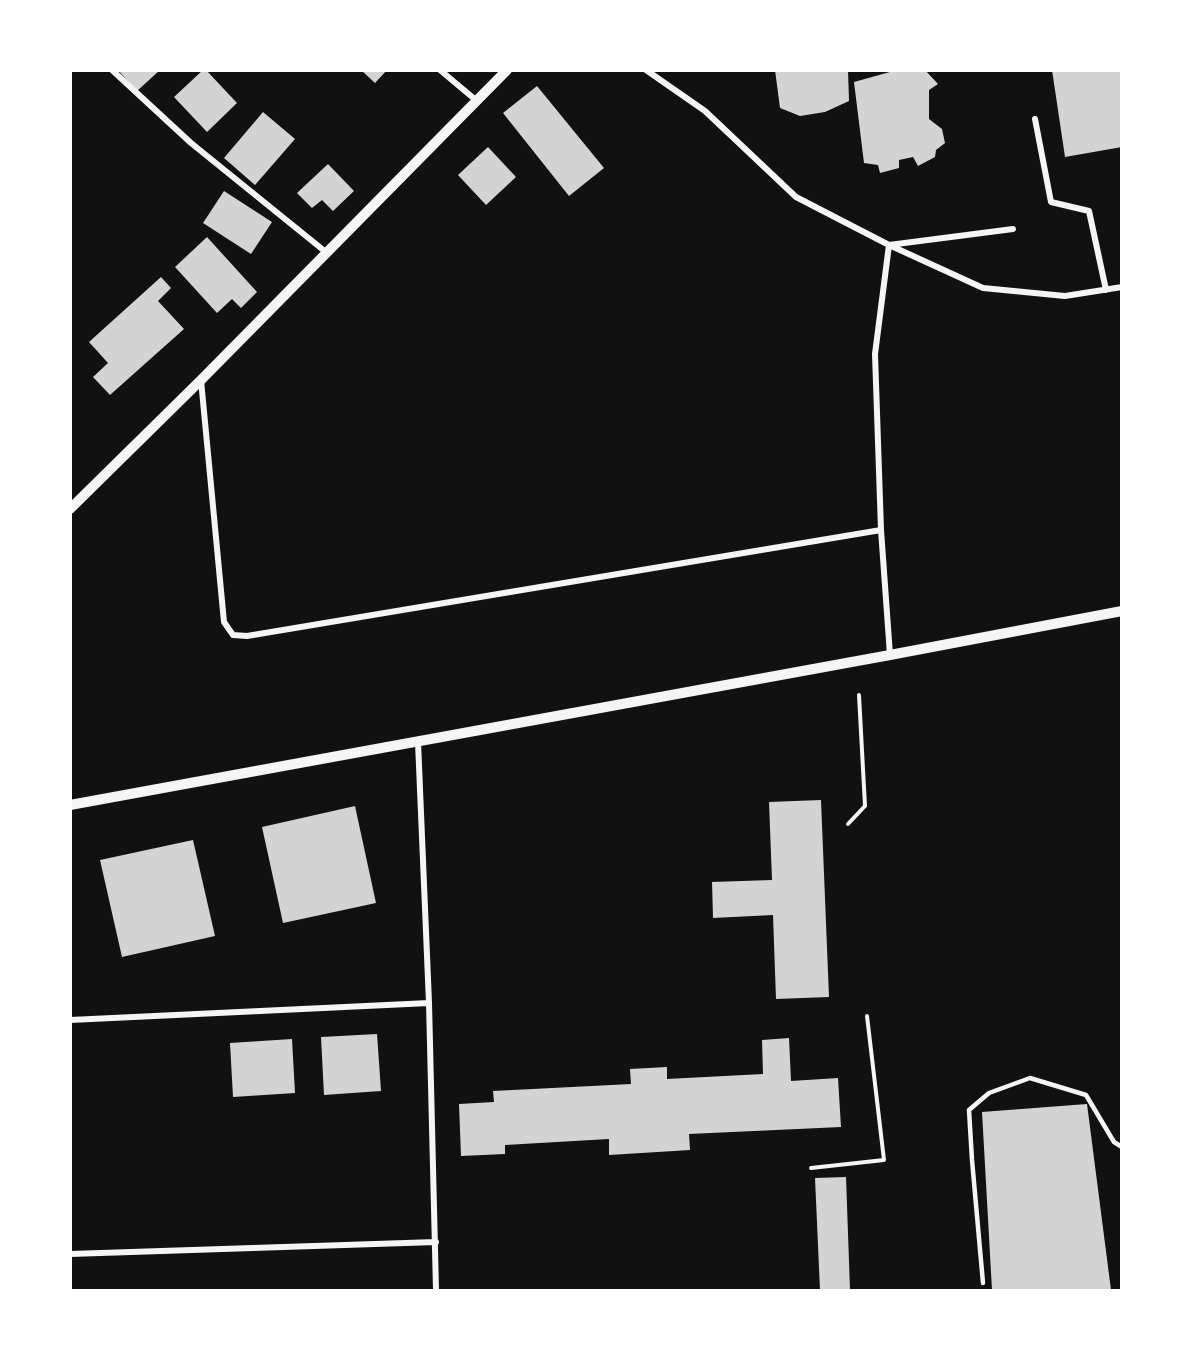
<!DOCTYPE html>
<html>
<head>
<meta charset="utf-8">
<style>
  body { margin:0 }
  #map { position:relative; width:1192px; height:1361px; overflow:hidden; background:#111; font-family:"DejaVu Sans",sans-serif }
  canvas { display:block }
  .frame { position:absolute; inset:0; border:72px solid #fff; pointer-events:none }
</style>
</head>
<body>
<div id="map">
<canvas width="1192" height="1361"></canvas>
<div class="frame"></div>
</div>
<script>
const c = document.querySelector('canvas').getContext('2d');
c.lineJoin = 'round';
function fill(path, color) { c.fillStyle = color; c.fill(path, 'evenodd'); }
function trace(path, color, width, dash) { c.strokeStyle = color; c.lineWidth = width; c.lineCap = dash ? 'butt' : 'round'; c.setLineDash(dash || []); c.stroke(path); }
fill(new Path2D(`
  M 118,70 L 160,70 L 137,91 Z
  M 203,70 L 206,70 L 237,103 L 207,132 L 174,97 Z
  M 361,70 L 387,70 L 375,83 Z
  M 775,70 L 848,70 L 849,101 L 825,112 L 800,116 L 780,108 Z
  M 897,70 L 925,70 L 938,84 L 929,90 L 929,119 L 942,129 L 945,143 L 936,150 L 935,157 L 918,166 L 913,157 L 899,160 L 899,168 L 880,173 L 878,165 L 864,163 L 854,82 Z
  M 1052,70 L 1122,70 L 1122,147 L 1065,157 Z
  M 537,86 L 604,168 L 569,196 L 503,113 Z
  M 263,112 L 295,139 L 255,185 L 224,158 Z
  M 488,147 L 516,177 L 486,205 L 458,175 Z
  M 328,164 L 354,191 L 333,211 L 322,200 L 312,208 L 297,193 Z
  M 224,191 L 272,222 L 251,254 L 203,223 Z
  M 207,237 L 257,292 L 241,308 L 232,299 L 217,313 L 175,267 Z
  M 161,277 L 171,288 L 158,301 L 184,329 L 110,395 L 93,377 L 108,363 L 89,342 Z
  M 821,800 L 829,997 L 776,999 L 773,915 L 713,918 L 712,882 L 772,880 L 769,802 Z
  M 355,806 L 376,903 L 283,923 L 262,827 Z
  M 193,840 L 215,936 L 122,957 L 100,860 Z
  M 377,1034 L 381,1091 L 324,1095 L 321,1037 Z
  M 789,1038 L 791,1081 L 838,1078 L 841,1127 L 689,1134 L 690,1150 L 609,1155 L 609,1139 L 505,1145 L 505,1154 L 461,1156 L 459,1104 L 494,1102 L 493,1091 L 631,1084 L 630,1069 L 667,1067 L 667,1079 L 763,1074 L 762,1040 Z
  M 292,1039 L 295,1093 L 233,1097 L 230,1043 Z
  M 1087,1104 L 1111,1290 L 992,1290 L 982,1112 Z
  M 846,1177 L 850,1290 L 820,1290 L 815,1178 Z`), '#d3d3d3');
trace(new Path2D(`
  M 848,824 L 865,806 L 859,695
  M 811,1168 L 884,1160 L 867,1016`), '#f5f5f5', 4);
trace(new Path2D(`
  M 983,1283 L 972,1160 L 969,1110 L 989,1093 L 1030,1078 L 1086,1095 L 1114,1142 L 1122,1147`), '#f5f5f5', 4.5);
trace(new Path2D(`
  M 112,70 L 191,143 L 327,253
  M 440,70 L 477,101
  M 646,70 L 705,111 L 796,197 L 889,245 L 983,288 L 1065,296 L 1122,287
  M 1035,119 L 1051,202 L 1089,211 L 1106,290
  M 889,245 L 1013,229
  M 201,380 L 224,622 L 233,635 L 247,636 L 881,530 L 875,354 L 889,245
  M 881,530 L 890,655
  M 418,742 L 429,1003 L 436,1290
  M 70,1020 L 429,1003
  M 70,1254 L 436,1242`), '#f5f5f5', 6);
trace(new Path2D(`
  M 70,509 L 201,380 L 507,70
  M 70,805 L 890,655 L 1122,611`), '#f5f5f5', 10);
</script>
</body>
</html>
